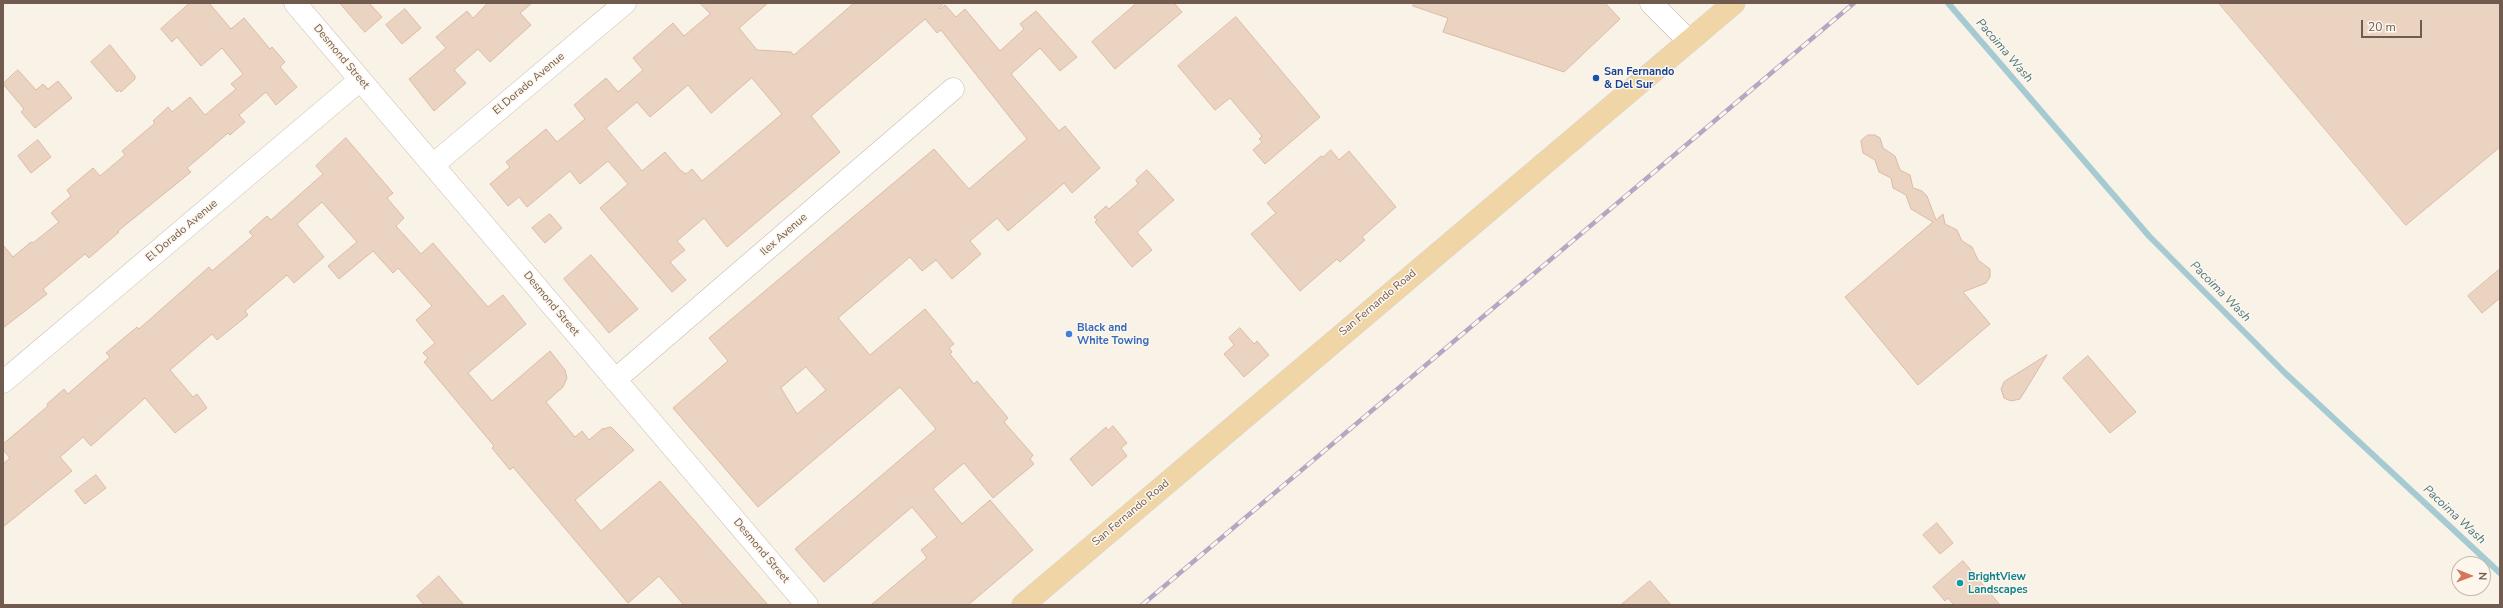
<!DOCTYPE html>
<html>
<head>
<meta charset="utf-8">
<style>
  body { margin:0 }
  #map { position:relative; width:2503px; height:608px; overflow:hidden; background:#f9f2e7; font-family:"Nunito Sans",sans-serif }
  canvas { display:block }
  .frame { position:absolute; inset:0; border:4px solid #705b4e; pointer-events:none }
  .north { position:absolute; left:2451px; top:556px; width:40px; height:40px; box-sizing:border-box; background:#fdf6ec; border:1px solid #c5b8ad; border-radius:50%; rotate:91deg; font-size:11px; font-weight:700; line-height:16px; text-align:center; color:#705b4e }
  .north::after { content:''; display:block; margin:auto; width:14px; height:18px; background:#d4775b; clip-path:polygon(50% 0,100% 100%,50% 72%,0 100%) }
  .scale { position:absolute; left:2361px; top:20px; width:61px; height:18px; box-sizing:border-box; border:2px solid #705b4e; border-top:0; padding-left:5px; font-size:12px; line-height:14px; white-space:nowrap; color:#705b4e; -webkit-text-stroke:3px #fdf6ec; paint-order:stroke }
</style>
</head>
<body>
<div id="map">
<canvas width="2503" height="608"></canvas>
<div class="frame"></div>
<div class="north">N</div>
<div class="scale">20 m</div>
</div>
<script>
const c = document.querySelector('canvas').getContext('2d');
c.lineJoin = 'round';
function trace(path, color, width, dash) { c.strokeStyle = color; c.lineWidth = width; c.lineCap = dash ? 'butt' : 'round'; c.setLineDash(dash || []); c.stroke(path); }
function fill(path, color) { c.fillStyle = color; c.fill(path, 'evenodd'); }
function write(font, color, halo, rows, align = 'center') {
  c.font = font + ' "Nunito Sans",sans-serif'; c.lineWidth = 3; c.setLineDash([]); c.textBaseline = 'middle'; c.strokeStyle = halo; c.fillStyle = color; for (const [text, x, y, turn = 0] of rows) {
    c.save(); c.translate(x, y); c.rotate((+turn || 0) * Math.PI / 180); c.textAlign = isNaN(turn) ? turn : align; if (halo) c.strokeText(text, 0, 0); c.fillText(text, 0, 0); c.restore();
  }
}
trace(new Path2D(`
  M 1948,3 L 2149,236 L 2285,373 L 2500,573`), '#a5cad1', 6);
const building = new Path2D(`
  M 190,3 L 209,3 L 231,29 L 244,18 L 270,49 L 272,47 L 285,62 L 280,67 L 297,87 L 276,105 L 266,92 L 239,115 L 245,122 L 230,135 L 228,133 L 187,168 L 191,172 L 118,231 L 119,232 L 89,258 L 85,254 L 43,289 L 47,294 L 3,328 L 3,245 L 13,257 L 31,242 L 33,243 L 59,222 L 51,213 L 71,196 L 67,190 L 93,168 L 100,176 L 125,155 L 122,151 L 155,123 L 153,121 L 168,107 L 172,112 L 190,97 L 205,115 L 236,89 L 231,84 L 243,74 L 222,48 L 201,66 L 177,37 L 172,42 L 161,29 Z
  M 340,3 L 369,3 L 382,17 L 365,32 Z
  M 488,3 L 532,3 L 520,13 L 531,25 L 490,62 L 478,49 L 454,70 L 466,83 L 434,111 L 409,79 L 446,48 L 436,37 L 467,11 L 473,18 Z
  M 700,3 L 768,3 L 739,28 L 757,50 L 791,52 L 794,55 L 854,3 L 944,3 L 939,8 L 940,9 L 945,5 L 956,17 L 965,9 L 1000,51 L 1024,29 L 1020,24 L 1036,11 L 1077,57 L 1060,71 L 1040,48 L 1011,74 L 1059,131 L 1065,126 L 1100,168 L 1072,193 L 1064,183 L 1008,231 L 997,218 L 970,241 L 981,254 L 952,279 L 936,260 L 922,271 L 910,257 L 838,318 L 870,355 L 925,309 L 954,344 L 949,348 L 952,352 L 950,354 L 974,384 L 977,381 L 1008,418 L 1004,422 L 1033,455 L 1030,459 L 1034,464 L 993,498 L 964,463 L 933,489 L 962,524 L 990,500 L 1033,550 L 968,605 L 871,605 L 927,558 L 921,550 L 937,537 L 912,507 L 824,582 L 795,549 L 936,429 L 900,387 L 758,507 L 673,408 L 728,361 L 709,338 L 934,149 L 969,189 L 1027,139 L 941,30 L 937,33 L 925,19 L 811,116 L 840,152 L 727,247 L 704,218 L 677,241 L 685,250 L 670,262 L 686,280 L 672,292 L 600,208 L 628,184 L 608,161 L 580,184 L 570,171 L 527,207 L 519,197 L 508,206 L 490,184 L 510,167 L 506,162 L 546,129 L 557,142 L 585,119 L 574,105 L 606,78 L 618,92 L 643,70 L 633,58 L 673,23 L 684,36 L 710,14 ZM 752,78 L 782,114 L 702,181 L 692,169 L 686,174 L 680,170 L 665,152 L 642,171 L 606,128 L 637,102 L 650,117 L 688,85 L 711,113 ZM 806,367 L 826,390 L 797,414 L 781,388 Z
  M 1137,3 L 1174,3 L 1182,12 L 1115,69 L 1092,42 Z
  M 1414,3 L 1605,3 L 1620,19 L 1564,72 L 1443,32 L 1448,18 L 1413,6 Z
  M 2219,3 L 2500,3 L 2500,147 L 2406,225 Z
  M 405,9 L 421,28 L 402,44 L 386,25 Z
  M 1236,17 L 1320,117 L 1265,164 L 1253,150 L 1262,142 L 1259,139 L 1262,136 L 1230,98 L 1215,110 L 1178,66 Z
  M 110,45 L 135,76 L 135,79 L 121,92 L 119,90 L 117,92 L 91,62 Z
  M 18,70 L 36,90 L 43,84 L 48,89 L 58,81 L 72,98 L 35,128 L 21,112 L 24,109 L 3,84 Z
  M 1868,135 L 1875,135 L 1880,138 L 1883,148 L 1895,156 L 1900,170 L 1910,175 L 1913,188 L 1922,191 L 1927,196 L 1936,220 L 1943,214 L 1945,224 L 1957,230 L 1962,241 L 1972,247 L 1978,260 L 1990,269 L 1990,277 L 1986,283 L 1963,292 L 1990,324 L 1918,385 L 1845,297 L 1933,222 L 1911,209 L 1906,195 L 1893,188 L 1891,178 L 1879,172 L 1875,160 L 1863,153 L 1861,141 Z
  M 346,138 L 393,193 L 387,198 L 404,218 L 396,226 L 421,254 L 433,243 L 488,307 L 503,295 L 526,324 L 468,373 L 492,401 L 550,351 L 565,370 L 567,378 L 563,387 L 546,402 L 575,437 L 582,431 L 589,440 L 602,429 L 611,427 L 634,450 L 575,500 L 601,531 L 660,481 L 768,605 L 684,605 L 659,576 L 628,603 L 513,467 L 510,470 L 492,448 L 494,446 L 424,362 L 428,358 L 423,353 L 435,343 L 416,320 L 432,306 L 398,268 L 393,273 L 373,251 L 339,279 L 328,266 L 357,242 L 322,202 L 297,224 L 324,257 L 294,283 L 287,275 L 245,311 L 248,315 L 217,340 L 212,334 L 170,370 L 193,397 L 197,394 L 207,408 L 175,433 L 145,398 L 91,446 L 83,437 L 60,457 L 72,471 L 3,527 L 3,464 L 10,458 L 3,450 L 3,444 L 48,406 L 47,404 L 64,389 L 68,394 L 110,357 L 106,353 L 137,327 L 139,329 L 209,267 L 212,271 L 253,236 L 249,232 L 267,216 L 271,220 L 323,174 L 316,166 Z
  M 38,140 L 51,157 L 31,173 L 18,156 Z
  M 1331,150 L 1339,160 L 1349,151 L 1396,207 L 1362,237 L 1365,240 L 1340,262 L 1337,259 L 1300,291 L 1251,234 L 1276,213 L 1267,203 L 1321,156 L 1323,157 Z
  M 1147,170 L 1174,200 L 1137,232 L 1152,250 L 1132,267 L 1095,222 L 1097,220 L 1094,217 L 1106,206 L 1109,209 L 1138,184 L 1136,180 Z
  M 550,214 L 562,228 L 545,243 L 532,228 Z
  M 591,255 L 638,309 L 609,333 L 564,279 Z
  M 2500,269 L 2500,298 L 2482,313 L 2468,296 Z
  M 1240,328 L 1254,344 L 1257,341 L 1269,355 L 1244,377 L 1224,354 L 1234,345 L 1229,338 Z
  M 2047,355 L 2020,399 L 2011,401 L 2004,398 L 2001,389 L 2004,382 Z
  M 2088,356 L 2136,412 L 2110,433 L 2063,378 Z
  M 1113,426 L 1127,443 L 1121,448 L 1127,456 L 1092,486 L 1070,459 L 1106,427 L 1108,430 Z
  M 96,475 L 106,488 L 85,504 L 75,491 Z
  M 1937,523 L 1953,543 L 1940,554 L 1923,535 Z
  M 1963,561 L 2000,605 L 1954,605 L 1948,598 L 1945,601 L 1933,587 Z
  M 439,576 L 449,588 L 464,605 L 424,605 L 417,596 Z
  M 1650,581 L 1671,605 L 1621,605 Z`);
fill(building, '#ebd3c2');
trace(building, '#dcbaa4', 1);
const minor = new Path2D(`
  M 295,3 L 807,605
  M 1651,3 L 1689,41
  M 433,165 L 625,3
  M 615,380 L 953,89
  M 3,382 L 360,80`);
const major = new Path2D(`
  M 1023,605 L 1734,3`);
trace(minor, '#cabaae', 23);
trace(major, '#d7d1cd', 23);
trace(minor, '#fff', 22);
trace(major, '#f0d5a7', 22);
const rail = new Path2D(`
  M 1142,605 L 1854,3`);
trace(rail, '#b5a6c2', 4.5);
trace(rail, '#fdf6ec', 3, [9]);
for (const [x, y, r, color] of [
  [1596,78,4,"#1a4fb4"],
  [1069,334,4,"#3f7fe0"],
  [1960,583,4,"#0f9aa8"]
]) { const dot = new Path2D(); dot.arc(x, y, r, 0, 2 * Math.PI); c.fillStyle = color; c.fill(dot); trace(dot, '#fdf6ec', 1.5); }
write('11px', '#705b4e', '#fdf6ec', [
  ["Desmond Street",341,57,50],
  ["El Dorado Avenue",529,84,-40],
  ["El Dorado Avenue",182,231,-40],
  ["Ilex Avenue",784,235,-41],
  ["San Fernando Road",1378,303,-40],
  ["Desmond Street",551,304,50],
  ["San Fernando Road",1131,513,-40],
  ["Desmond Street",761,551,50]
]);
write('bold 11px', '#164399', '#fdf6ec', [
  ["San Fernando",1604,72],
  ["& Del Sur",1604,85]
], 'left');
write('bold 11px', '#366cbe', '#fdf6ec', [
  ["Black and",1077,328],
  ["White Towing",1077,341]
], 'left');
write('bold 11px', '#0d838f', '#fdf6ec', [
  ["BrightView",1968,577],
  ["Landscapes",1968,590]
], 'left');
write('italic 12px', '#4b7780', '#fdf6ec', [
  ["Pacoima Wash",2004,51,49],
  ["Pacoima Wash",2220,292,45],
  ["Pacoima Wash",2454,515,43]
]);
</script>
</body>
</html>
